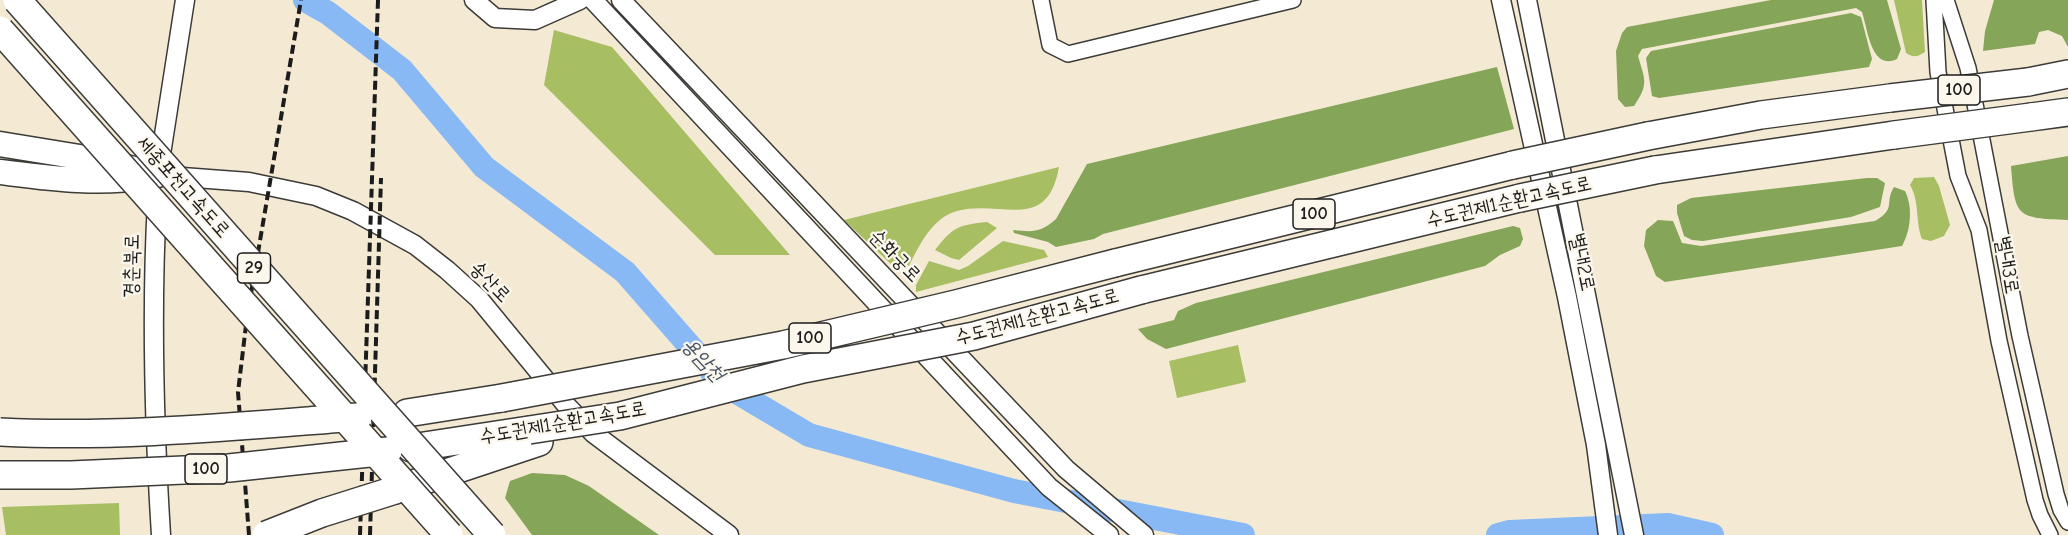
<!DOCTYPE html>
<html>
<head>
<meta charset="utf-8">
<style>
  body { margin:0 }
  canvas { display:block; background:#f4ead4 }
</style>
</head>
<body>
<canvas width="2068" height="535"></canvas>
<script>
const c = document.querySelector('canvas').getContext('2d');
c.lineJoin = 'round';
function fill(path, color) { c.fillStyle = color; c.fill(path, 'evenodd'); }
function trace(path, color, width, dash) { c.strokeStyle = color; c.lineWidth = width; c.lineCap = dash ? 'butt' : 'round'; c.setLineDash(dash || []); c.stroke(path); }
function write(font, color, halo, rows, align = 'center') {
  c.font = font + ' "Comic Neue","Poor Story",sans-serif'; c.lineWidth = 4.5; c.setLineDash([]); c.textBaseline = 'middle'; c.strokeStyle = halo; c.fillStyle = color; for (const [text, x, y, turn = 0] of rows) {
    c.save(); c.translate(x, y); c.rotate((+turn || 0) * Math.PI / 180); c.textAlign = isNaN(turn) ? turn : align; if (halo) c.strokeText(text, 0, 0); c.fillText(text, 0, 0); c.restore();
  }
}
fill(new Path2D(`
  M 1894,0 L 1922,0 L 1925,52 C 1917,57 1914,58 1906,53 Z
  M 554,30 L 612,47 L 790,255 L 715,255 L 544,85 Z
  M 1059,167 C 1047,234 1001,199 957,211 C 932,218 920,244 909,266 L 902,261 L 894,267 L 844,220 Z
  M 1934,177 L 1939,186 L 1950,225 L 1944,236 L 1931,241 L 1922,239 C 1915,221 1920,202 1910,185 L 1914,178 Z
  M 987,222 L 997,228 L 959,260 L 951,258 L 935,250 C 953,227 958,225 987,222 Z
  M 1003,241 L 1044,250 L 1048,257 L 916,292 L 916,285 L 929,261 L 959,270 L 968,266 Z
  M 1238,345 L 1246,382 L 1177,398 L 1169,361 Z
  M 119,503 L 120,535 L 6,535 L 2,507 Z`), '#a7be63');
fill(new Path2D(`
  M 1771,0 L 1887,0 L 1901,49 L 1897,59 C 1871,71 1868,30 1862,12 L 1856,8 L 1642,49 L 1638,56 C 1645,80 1649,84 1634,106 L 1625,107 L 1618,99 L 1616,51 L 1622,33 L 1627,27 Z
  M 1994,0 L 2068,0 L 2068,47 L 2062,36 L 2048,30 L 2039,32 L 2035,44 L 1983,51 L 1985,31 Z
  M 1851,13 L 1861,17 L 1872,59 L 1869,67 L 1659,98 L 1652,96 L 1646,58 L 1651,51 Z
  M 1497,67 L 1514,129 L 1103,234 L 1094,239 L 1056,247 L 1048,242 L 1014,233 L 1013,230 C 1033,232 1040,233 1056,219 L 1087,164 Z
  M 2068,156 L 2068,220 C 2016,218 2015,217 2011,166 Z
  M 1867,178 L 1877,178 L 1885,183 L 1880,207 L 1851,217 L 1703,241 L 1692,240 L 1684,236 L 1677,213 L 1677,205 L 1691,198 Z
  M 1894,187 L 1905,191 C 1913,207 1911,230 1902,246 L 1665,282 L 1656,276 L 1644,246 L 1646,230 L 1658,220 L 1673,221 L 1682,243 L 1701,246 L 1875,221 C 1897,208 1884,203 1894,187 Z
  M 1513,226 L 1520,228 L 1523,239 L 1520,246 L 1500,255 L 1485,266 L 1166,349 L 1147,339 L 1138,329 L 1174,320 L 1178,311 L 1196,303 Z
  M 532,473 L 565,475 L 589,486 L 659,535 L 532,535 L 505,498 L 510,481 Z`), '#85a559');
trace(new Path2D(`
  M 305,0 L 328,13 L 402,70 L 484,167 L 625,272 L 723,384 L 809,435 L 1014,491 L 1243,535
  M 1498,535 L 1509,532 L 1668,525 L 1712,535`), '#89b9f5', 24);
const minor = new Path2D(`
  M 1041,0 L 1050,45 L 1068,54 L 1293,0
  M 1934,0 L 1938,72 L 1958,176 L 1979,230 L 1999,341 L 2035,500 L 2040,515 L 2050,535
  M 1946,0 L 1968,68 L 2020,336 L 2056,494 L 2061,510 L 2068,522`);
const tertiary = new Path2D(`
  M 474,0 L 495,18 L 535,20 L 580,0
  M 593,0 L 1049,487 L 1109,535
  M 621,0 L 1066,469 L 1144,535
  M 1501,0 L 1567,297 L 1596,445 L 1608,535
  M 1527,0 L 1634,535
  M 159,167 L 185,0
  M 169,176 L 249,182 L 316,196 L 353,211 L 415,245 L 447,270 L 479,299 L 567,406 L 593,433 L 729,535
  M 157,201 C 151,312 154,424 161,535`);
const trunk = new Path2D(`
  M 0,144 L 98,160 L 158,175
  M 0,172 C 49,178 97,185 147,177`);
const motorway = new Path2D(`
  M 2028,82 L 2068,74
  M 2031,117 L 2068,112
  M 1648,136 L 1761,115 L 1890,98
  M 1655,170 L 1894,135
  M 1115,263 L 1513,165
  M 1141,290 L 1520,198
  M 407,413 L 502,398
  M 411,448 L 529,430
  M 395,490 L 539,442`);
trace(minor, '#3c3b38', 18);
trace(tertiary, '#3c3b38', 21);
trace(trunk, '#3c3b38', 27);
trace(motorway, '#3c3b38', 30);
trace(minor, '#fff', 15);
trace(tertiary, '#fff', 18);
trace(trunk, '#fff', 24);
trace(motorway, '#fff', 27);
trace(new Path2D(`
  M 249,535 L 238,392 L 247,317 L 301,0
  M 360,535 L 378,0
  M 370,535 L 381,178`), '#1c1c1c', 4, [9, 4.5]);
const motorwayBridge = new Path2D(`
  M 17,0 L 492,535
  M 0,30 L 449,535
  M 1890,98 L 2028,82
  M 1894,135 L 2031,117
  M 1513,165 L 1648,136
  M 1520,198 L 1655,170
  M 502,398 L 783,345 L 956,304 L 1115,263
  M 529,430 L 620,416 L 803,369 L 974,336 L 1141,290
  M 0,432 C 119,438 239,426 358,417
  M 0,475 L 71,475 L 229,468 L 388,451
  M 266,535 L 322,513 L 395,490`);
trace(motorwayBridge, '#3c3b38', 30, []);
trace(motorwayBridge, '#fff', 27);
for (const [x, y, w] of [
  [1959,90,42],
  [1314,214,42],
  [254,268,33],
  [810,338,42],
  [206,469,42]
]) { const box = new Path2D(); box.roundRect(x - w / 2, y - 15, w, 30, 4.5); c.fillStyle = '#fbf7ec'; c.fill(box); trace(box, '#1c1c1c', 1.5); }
write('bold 18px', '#1c1c1c', null, [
  ["100",1959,90],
  ["100",1314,214],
  ["29",254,268],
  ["100",810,338],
  ["100",206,469]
]);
write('20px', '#1c1c1c', '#fbf7ec', [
  ["세종포천고속도로",183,187,48],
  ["수도권제1순환고속도로",1509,202,-13],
  ["순화궁로",895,256,46],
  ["별내2로",1582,262,78],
  ["별내3로",2007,265,80],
  ["경춘북로",132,266,-89],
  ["송산로",490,282,46],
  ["수도권제1순환고속도로",1037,317,-15],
  ["수도권제1순환고속도로",563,423,-10]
]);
write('italic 21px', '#425368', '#fbf7ec', [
  ["용암천",703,360,47]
]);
</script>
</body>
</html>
